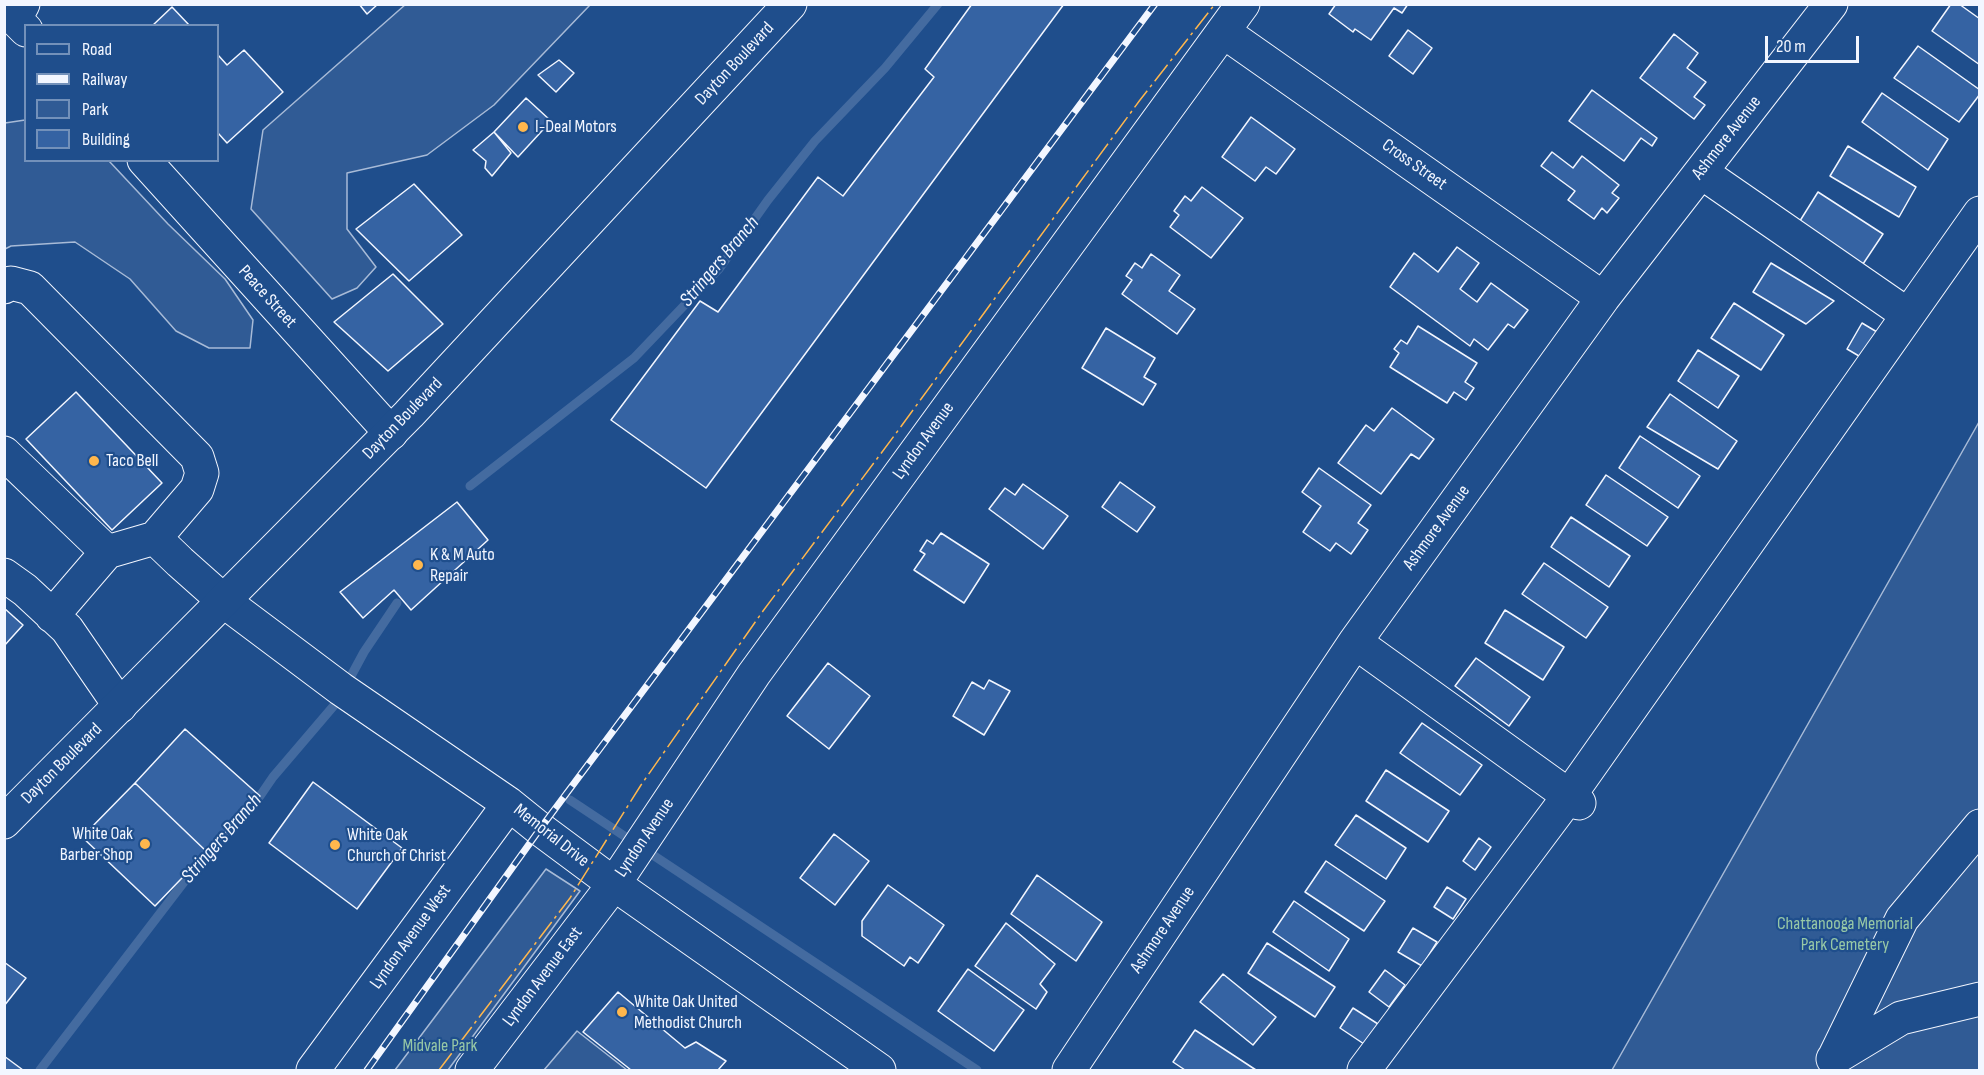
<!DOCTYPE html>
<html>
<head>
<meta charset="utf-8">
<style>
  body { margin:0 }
  #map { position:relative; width:1984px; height:1075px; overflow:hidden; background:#1f4e8c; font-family:"Sofia Sans Condensed",sans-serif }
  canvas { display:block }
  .frame { position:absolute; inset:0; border:6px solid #f2f6ff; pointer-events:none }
  .legend { position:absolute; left:24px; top:24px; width:195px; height:138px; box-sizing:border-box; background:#1f4e8c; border:2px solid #7391ba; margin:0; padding:8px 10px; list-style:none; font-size:18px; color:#f2f6ff }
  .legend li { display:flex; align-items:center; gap:12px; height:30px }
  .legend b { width:30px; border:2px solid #7391ba }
  .scale { position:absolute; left:1765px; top:36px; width:94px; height:27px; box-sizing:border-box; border:3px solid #f2f6ff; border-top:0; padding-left:8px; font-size:18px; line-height:21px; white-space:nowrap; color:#f2f6ff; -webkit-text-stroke:4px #1f4e8c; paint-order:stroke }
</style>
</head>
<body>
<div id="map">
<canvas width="1984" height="1075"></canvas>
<div class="frame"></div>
<ul class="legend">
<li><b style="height:8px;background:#1f4e8c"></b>Road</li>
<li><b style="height:8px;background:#f2f6ff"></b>Railway</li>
<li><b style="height:16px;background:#305b95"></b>Park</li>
<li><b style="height:16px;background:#3563a3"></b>Building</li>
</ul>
<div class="scale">20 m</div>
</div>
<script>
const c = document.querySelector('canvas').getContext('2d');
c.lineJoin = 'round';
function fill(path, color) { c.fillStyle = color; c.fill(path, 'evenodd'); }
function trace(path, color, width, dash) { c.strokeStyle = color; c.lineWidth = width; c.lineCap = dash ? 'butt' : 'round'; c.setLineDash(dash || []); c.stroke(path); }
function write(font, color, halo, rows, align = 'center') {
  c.font = font + ' "Sofia Sans Condensed",sans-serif'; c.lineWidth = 4.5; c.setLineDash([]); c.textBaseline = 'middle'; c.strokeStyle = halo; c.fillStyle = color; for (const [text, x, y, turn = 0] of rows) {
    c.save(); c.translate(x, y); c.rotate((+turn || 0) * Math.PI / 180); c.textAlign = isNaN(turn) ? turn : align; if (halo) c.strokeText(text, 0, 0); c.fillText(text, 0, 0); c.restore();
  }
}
const green = new Path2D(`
  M 406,4 L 590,5 L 494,105 L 427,155 L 347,173 L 347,229 L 376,267 L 357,288 L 332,299 L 251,209 L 263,130 Z
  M 25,120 L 26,160 L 109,161 L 168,224 L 225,279 L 253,320 L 250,348 L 209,348 L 176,331 L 130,279 L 75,242 L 11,246 L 5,249 L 5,123 Z
  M 1979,422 L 1979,1070 L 1612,1070 Z
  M 546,869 L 580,891 L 448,1070 L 395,1070 Z
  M 577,1031 L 627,1070 L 544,1070 Z`);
fill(green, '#305b95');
trace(green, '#a8bbd7', 1.5);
trace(new Path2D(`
  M 470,486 L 634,358 L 719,269 L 768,200 L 815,141 L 885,68 L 938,4
  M 570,800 L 977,1070
  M 40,1070 L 207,852 L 260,796 L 273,777 L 337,702 L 364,652 L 397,603`), '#446ba0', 9);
const building = new Path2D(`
  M 359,4 L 378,4 L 367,14 Z
  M 972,4 L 1064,4 L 706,488 L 611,420 L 700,301 L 718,312 L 818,177 L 843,196 L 934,77 L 925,69 Z
  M 1336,4 L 1408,4 L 1402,13 L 1394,8 L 1371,40 L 1355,29 L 1353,32 L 1329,14 Z
  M 1951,4 L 1959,4 L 1980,19 L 1980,65 L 1932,31 Z
  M 172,7 L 190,26 L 152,26 Z
  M 1408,30 L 1432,48 L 1413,74 L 1389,56 Z
  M 1674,34 L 1698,53 L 1687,68 L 1706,82 L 1694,97 L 1705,105 L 1694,119 L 1640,78 Z
  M 1918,46 L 1980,90 L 1980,94 L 1959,122 L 1894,78 Z
  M 244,50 L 283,92 L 227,143 L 218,133 L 218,55 L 227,65 Z
  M 559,60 L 574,73 L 556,92 L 538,75 Z
  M 1592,90 L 1657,138 L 1652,146 L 1641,138 L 1624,161 L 1569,121 Z
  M 1882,93 L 1948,139 L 1928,170 L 1862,122 Z
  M 526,98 L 551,121 L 518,157 L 494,132 Z
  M 1251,117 L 1295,149 L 1276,174 L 1266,167 L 1255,181 L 1222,157 Z
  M 494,132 L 511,153 L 492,176 L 485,168 L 486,161 L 473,150 Z
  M 1848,146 L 1916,187 L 1899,217 L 1830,176 Z
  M 1552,152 L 1573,168 L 1582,156 L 1619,185 L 1612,193 L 1619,198 L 1607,213 L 1602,208 L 1594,219 L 1568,200 L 1575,191 L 1541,166 Z
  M 414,184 L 462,235 L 409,281 L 356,229 Z
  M 1202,187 L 1243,218 L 1211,258 L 1170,227 L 1179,215 L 1174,211 L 1185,196 L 1191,201 Z
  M 1818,192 L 1883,234 L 1863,264 L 1798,224 Z
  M 1457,247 L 1479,263 L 1460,289 L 1477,302 L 1491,283 L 1528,310 L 1514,328 L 1508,324 L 1488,350 L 1474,339 L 1470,346 L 1390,287 L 1414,253 L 1438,272 Z
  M 1151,254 L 1180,275 L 1169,291 L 1195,309 L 1177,334 L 1122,294 L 1132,280 L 1126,276 L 1135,263 L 1142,268 Z
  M 1771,263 L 1834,301 L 1806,324 L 1753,292 Z
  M 393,274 L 443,324 L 388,371 L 334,322 Z
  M 1734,303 L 1784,335 L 1761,370 L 1711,338 Z
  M 1862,323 L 1892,341 L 1876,366 L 1847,349 Z
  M 1418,326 L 1477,363 L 1465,382 L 1474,388 L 1466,400 L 1454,392 L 1447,403 L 1390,367 L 1399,353 L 1394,349 L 1401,340 L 1407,344 Z
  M 1106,328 L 1155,358 L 1144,377 L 1156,384 L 1143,405 L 1082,368 Z
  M 1698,350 L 1739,376 L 1718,408 L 1678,381 Z
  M 76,392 L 162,483 L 112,530 L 26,439 Z
  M 1670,394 L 1737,441 L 1718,469 L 1647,427 Z
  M 1392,408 L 1434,439 L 1419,459 L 1411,454 L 1381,494 L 1338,463 L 1366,425 L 1374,431 Z
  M 1640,436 L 1700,476 L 1678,508 L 1619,468 Z
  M 1319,468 L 1371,505 L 1358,523 L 1368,530 L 1351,554 L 1336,543 L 1330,551 L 1303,532 L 1321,506 L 1302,492 Z
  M 1606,475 L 1668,517 L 1647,546 L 1586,505 Z
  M 1120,482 L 1155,507 L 1137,532 L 1102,507 Z
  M 1023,484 L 1068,516 L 1043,549 L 989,509 L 1005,488 L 1015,495 Z
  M 457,502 L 488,540 L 411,610 L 394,590 L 363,618 L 340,592 Z
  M 1571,517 L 1630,556 L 1609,587 L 1551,547 Z
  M 941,533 L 989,564 L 964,603 L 914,570 L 925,554 L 920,551 L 927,540 L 933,544 Z
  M 1544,563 L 1608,607 L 1586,638 L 1522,594 Z
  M 4,608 L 23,625 L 4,646 Z
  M 1505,610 L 1564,647 L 1543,680 L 1485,643 Z
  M 1476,658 L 1530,697 L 1509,726 L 1455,686 Z
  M 828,663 L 870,696 L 829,749 L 787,716 Z
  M 989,680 L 1010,691 L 984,735 L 953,716 L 972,682 L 984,689 Z
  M 1422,723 L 1482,765 L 1460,795 L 1400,753 Z
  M 185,729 L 260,796 L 207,852 L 135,783 Z
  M 1386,770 L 1449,811 L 1428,842 L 1366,801 Z
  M 313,782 L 402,848 L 357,909 L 269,843 Z
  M 135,783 L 207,852 L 155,906 L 82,837 Z
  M 1356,815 L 1406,848 L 1386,879 L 1335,845 Z
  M 834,834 L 869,861 L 835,905 L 800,878 Z
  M 1479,838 L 1491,847 L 1475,870 L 1463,861 Z
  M 1326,861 L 1385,901 L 1364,931 L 1305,892 Z
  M 1037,875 L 1102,922 L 1076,961 L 1011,914 Z
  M 888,885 L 944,925 L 918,963 L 910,957 L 904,966 L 862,936 L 862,921 Z
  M 1447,887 L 1466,899 L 1453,919 L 1434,907 Z
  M 1294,901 L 1349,939 L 1329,971 L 1273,932 Z
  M 1006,923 L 1055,964 L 1040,984 L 1047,992 L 1036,1009 L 975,966 Z
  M 1413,928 L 1437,942 L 1422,966 L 1398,952 Z
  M 1267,943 L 1335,987 L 1315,1017 L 1248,973 Z
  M 4,962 L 26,978 L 4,1006 Z
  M 968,969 L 1024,1010 L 994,1051 L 938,1011 Z
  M 1385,970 L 1405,985 L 1389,1007 L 1369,992 Z
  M 1223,974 L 1276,1017 L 1253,1045 L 1200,1002 Z
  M 618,992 L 685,1048 L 696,1042 L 726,1061 L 718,1070 L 631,1070 L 583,1032 Z
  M 1353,1008 L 1378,1024 L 1364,1044 L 1340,1028 Z
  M 1195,1030 L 1256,1070 L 1185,1070 L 1173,1062 Z
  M 4,1056 L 23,1070 L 4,1070 Z`);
fill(building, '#3563a3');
trace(building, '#f2f6ff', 1.5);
const minor = new Path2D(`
  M 23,4 L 15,19 L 26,30
  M 1224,32 L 1603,298
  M 144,160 L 391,433
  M 1701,172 L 1908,315
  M 4,287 L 11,283 L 30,288 L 197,457 L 202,473 L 197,489 L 155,538
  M 4,453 L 107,552
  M 4,575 L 25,590 L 67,629 L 120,706
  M 52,616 L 107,552 L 155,538 L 180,562 L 225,602 L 341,689 L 509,804 L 540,829 L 614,884 L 879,1070
  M 1355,642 L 1579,803
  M 1834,1058 L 1902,919 L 1980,826
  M 1833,1059 L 1901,1018 L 1980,999
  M 313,1070 L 509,804
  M 472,1070 L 614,884 L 754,674 L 1243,4
  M 1069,1070 L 1355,642 L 1603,298 L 1831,4
  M 1364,1070 L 1569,796 L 1980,213`);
const major = new Path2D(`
  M 4,822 L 409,414 L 790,4`);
trace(minor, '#f2f6ff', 35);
trace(major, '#f2f6ff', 35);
trace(minor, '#1f4e8c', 33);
trace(major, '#1f4e8c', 33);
const rail = new Path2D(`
  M 367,1070 L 540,829 L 1155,4`);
trace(rail, '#f2f6ff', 7);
trace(rail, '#1f4e8c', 4.5, [14]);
trace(new Path2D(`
  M 439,1070 L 570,898 L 641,785 L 763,611 L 894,436 L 1140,100 L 1215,4`), '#ffb74d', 1.5, [21, 4.5, 3, 4.5]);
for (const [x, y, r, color] of [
  [523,127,6,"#ffb74d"],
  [94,461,6,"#ffb74d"],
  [418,565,6,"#ffb74d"],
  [145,844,6,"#ffb74d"],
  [335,845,6,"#ffb74d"],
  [622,1012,6,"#ffb74d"]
]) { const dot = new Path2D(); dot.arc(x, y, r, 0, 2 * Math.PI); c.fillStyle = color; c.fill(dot); trace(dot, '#1f4e8c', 2); }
write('18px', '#f2f6ff', '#1f4e8c', [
  ["Dayton Boulevard",735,64,-47],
  ["Ashmore Avenue",1727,138,-52],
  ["Cross Street",1414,165,35],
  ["Peace Street",267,297,48],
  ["Dayton Boulevard",403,419,-46],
  ["Lyndon Avenue",924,441,-54],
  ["Ashmore Avenue",1437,528,-54],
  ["Dayton Boulevard",62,764,-45],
  ["Memorial Drive",551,836,38],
  ["Lyndon Avenue",645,838,-56],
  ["Ashmore Avenue",1163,930,-56],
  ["Lyndon Avenue West",411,937,-54],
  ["Lyndon Avenue East",543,977,-53]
]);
write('18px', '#f2f6ff', '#1f4e8c', [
  ["I-Deal Motors",535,127],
  ["Taco Bell",106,461],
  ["K & M Auto",430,555],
  ["Repair",430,576],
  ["White Oak",133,834,"right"],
  ["Barber Shop",133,855,"right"],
  ["White Oak",347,835],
  ["Church of Christ",347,856],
  ["White Oak United",634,1002],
  ["Methodist Church",634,1023]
], 'left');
write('18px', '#97c8a6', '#1f4e8c', [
  ["Chattanooga Memorial",1845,924],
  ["Park Cemetery",1845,945],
  ["Midvale Park",440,1046]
]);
write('italic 20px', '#f2f6ff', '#1f4e8c', [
  ["Stringers Branch",720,262,-50],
  ["Stringers Branch",222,839,-49]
]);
</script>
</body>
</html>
